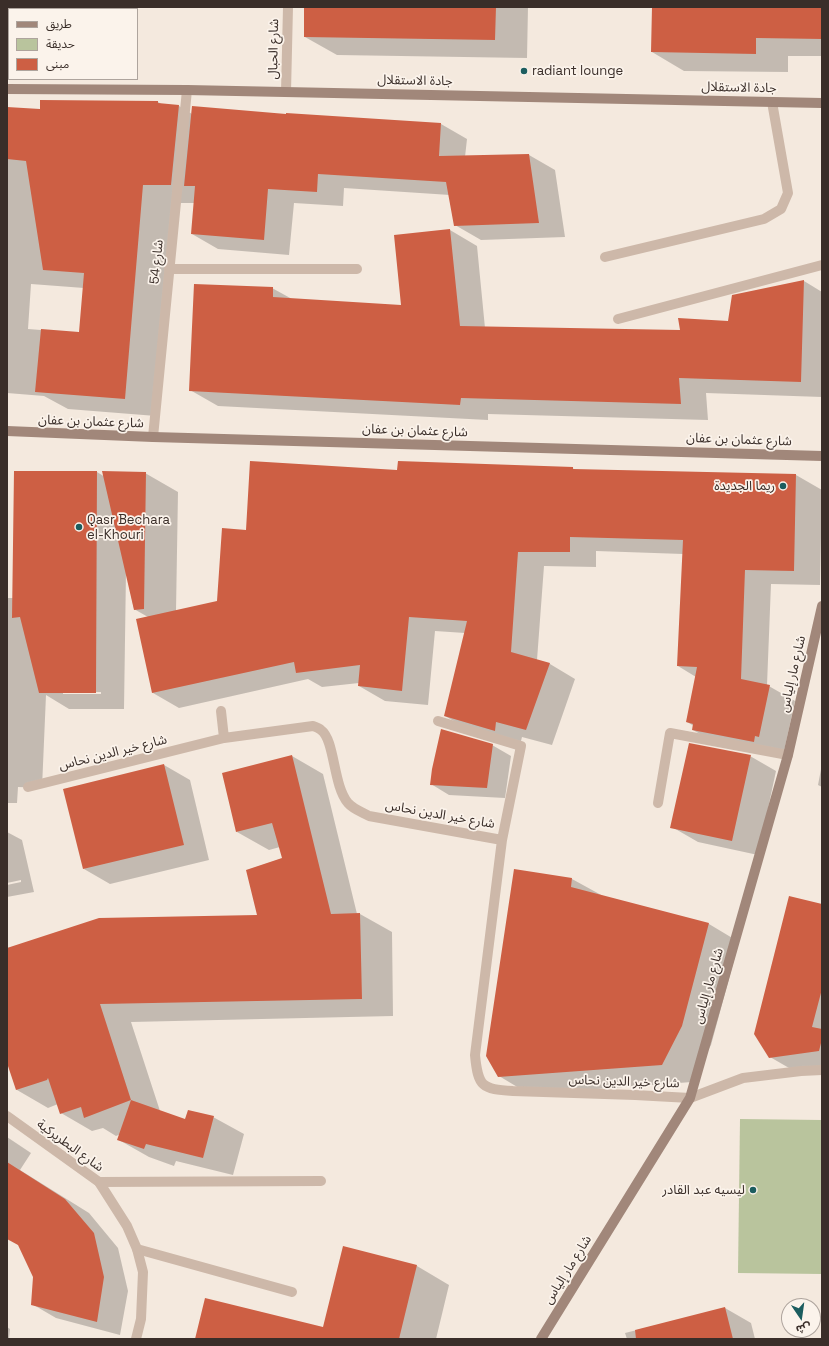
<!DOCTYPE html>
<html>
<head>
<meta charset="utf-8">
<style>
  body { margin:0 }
  #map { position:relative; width:829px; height:1346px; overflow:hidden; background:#f4e9de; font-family:"Space Grotesk","Noto Sans Arabic",sans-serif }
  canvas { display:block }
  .frame { position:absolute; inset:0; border:8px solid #3a2e29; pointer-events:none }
  .legend { position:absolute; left:8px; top:8px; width:130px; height:72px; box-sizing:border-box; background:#fbf3eb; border:1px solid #aea49d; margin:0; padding:5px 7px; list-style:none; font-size:12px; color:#3a2e29 }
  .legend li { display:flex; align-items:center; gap:8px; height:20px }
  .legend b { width:20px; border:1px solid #aea49d }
  .north { position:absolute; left:781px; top:1298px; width:40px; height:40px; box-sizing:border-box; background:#fbf3eb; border:1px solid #aea49d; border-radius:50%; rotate:167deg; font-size:11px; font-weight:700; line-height:16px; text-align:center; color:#3a2e29 }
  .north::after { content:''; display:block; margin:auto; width:14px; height:18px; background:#1c5d5f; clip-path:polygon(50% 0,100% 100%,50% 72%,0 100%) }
</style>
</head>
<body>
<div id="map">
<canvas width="829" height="1346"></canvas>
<div class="frame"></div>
<ul class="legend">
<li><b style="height:5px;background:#a1877a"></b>طريق</li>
<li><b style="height:11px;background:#b9c49d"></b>حديقة</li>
<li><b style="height:11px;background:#cd5f44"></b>مبنى</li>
</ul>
<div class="north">ش</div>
</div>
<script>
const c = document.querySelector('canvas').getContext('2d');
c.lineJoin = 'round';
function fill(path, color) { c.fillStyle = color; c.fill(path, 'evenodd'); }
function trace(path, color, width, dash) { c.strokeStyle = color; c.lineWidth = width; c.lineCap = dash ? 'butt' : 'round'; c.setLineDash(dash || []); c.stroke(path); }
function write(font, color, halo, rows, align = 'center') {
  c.font = font + ' "Space Grotesk","Noto Sans Arabic",sans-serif'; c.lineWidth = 3.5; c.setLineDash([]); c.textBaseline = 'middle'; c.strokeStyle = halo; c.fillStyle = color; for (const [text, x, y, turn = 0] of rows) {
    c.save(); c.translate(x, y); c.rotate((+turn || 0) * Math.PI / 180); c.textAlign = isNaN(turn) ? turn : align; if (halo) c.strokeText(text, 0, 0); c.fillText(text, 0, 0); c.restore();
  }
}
fill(new Path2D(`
  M 740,1119 L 822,1120 L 822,1274 L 738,1273 Z`), '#b9c49d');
fill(new Path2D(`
  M 305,7 L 528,7 L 527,58 L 337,55 L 305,37 Z
  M 653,7 L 822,7 L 822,56 L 788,56 L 788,72 L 684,71 L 652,52 Z
  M 41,101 L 158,102 L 163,105 L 179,106 L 192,114 L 287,116 L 441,124 L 467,139 L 465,157 L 529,155 L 555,170 L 565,237 L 481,240 L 455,225 L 450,195 L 344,188 L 343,206 L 294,203 L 289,255 L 218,249 L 192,234 L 195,203 L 174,203 L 156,416 L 68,409 L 44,396 L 7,393 L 7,108 L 41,110 ZM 31,284 L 84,288 L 80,333 L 28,329 Z
  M 450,230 L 477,246 L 485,328 L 681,331 L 729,322 L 733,296 L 804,281 L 822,292 L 822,397 L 706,393 L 708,420 L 488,414 L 488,420 L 218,406 L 190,390 L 272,288 L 292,299 L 402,306 Z
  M 572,468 L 576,470 L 796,475 L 822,490 L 820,585 L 771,584 L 767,685 L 795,701 L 784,751 L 719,745 L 693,730 L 694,726 L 687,722 L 696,677 L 678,666 L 683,554 L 596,551 L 596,567 L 544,566 L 537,660 L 550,664 L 575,679 L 552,745 L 522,737 L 520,745 L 471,731 L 445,716 L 465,633 L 435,631 L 428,705 L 385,701 L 359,686 L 359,683 L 322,687 L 308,679 L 179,708 L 153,693 L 148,617 L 134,609 L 126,571 L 124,709 L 69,709 L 46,695 L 42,788 L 18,787 L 17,803 L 7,803 L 7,598 L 14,598 L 97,472 L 105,477 L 145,473 L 178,492 L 176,611 L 218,602 L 247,531 L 398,471 ZM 63,692 L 101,692 L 101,694 L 63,694 Z
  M 492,745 L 511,756 L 505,798 L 449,795 L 431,784 Z
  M 292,756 L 323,774 L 357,914 L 360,914 L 392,932 L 393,1016 L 131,1022 L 160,1111 L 186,1120 L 213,1117 L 244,1134 L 233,1175 L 176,1161 L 174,1166 L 149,1157 L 119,1140 L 121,1134 L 116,1136 L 103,1128 L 92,1131 L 61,1113 L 58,1104 L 48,1108 L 17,1090 L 7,1060 L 7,949 L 258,916 L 283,858 L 280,847 L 269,850 L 237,832 Z
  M 750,756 L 776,771 L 758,855 L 698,842 L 672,827 Z
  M 822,764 L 822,787 L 818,785 Z
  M 164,765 L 190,780 L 209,860 L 110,884 L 84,869 Z
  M 7,832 L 22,840 L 34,892 L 7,897 L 7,885 L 21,882 L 21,880 L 7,883 Z
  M 515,870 L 572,879 L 603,896 L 709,924 L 739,942 L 711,1045 L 692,1082 L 529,1094 L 499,1076 Z
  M 822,905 L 822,1069 L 796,1072 L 770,1057 Z
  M 7,1137 L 31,1153 L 20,1170 L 89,1213 L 118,1248 L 128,1291 L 120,1335 L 56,1318 L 32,1304 L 34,1277 L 19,1245 L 7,1238 Z
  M 344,1247 L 417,1266 L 449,1285 L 436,1339 L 196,1339 L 324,1328 Z
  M 725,1308 L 751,1323 L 755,1339 L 627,1339 L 625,1333 Z
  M 7,1327 L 10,1329 L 9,1339 L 7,1339 Z`), '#0003');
fill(new Path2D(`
  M 304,7 L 496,7 L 495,40 L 304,37 Z
  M 652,7 L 822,7 L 822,39 L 756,38 L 756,54 L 651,52 Z
  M 40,100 L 158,101 L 158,103 L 179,105 L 171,185 L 143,185 L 125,399 L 35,392 L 41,329 L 79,332 L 84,273 L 43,270 L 26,161 L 7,159 L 7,107 L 40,109 Z
  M 192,106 L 286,114 L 286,113 L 441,123 L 439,156 L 529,154 L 539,223 L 454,226 L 446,182 L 318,174 L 317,192 L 268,189 L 264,240 L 191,234 L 195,186 L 184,186 Z
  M 450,229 L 460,326 L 680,330 L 678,318 L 728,321 L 732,295 L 804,280 L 801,382 L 679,378 L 681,404 L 461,398 L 460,405 L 189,391 L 194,284 L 273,287 L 273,297 L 401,305 L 394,235 Z
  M 250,461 L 397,470 L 398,461 L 573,467 L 573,469 L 796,474 L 794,571 L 745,570 L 741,679 L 770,685 L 759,737 L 755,736 L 754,742 L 692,730 L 693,724 L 686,722 L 697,667 L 677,666 L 683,540 L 570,537 L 570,552 L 518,552 L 511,652 L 550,663 L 526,730 L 496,722 L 495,731 L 444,716 L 467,621 L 409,617 L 402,691 L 358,686 L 360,665 L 296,673 L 294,662 L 152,693 L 136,619 L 217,601 L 222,528 L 246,530 Z
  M 14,471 L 97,471 L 96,693 L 39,693 L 20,617 L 12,618 Z
  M 102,471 L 146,472 L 144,609 L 134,610 Z
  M 441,729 L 493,744 L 487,788 L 430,785 L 432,769 Z
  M 689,743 L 751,755 L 732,841 L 670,828 Z
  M 292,755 L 331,914 L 360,913 L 362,999 L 100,1004 L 131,1100 L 84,1118 L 81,1107 L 60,1114 L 48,1078 L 47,1080 L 16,1090 L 7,1063 L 7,948 L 99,918 L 257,915 L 246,870 L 282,858 L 272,823 L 236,832 L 222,773 Z
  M 164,764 L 184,845 L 83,869 L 63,789 Z
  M 514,869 L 572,878 L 571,887 L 709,923 L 682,1026 L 662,1065 L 498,1077 L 486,1056 Z
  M 789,896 L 822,904 L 822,989 L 812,1027 L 822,1029 L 822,1039 L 819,1051 L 769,1058 L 754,1034 Z
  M 131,1100 L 185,1119 L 188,1110 L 214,1116 L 203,1158 L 146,1144 L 144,1149 L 117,1140 Z
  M 7,1162 L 65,1199 L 94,1233 L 104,1277 L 97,1322 L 31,1305 L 33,1277 L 18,1245 L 7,1239 Z
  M 343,1246 L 417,1265 L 399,1339 L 195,1339 L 205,1298 L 323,1327 Z
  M 725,1307 L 733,1339 L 636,1339 L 635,1330 Z`), '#cd5f44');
trace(new Path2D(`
  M 605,257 L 764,219 L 781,209 L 788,193 L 772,102
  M 169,269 L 357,269
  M 153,437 L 187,90
  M 99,1182 L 321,1181
  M 137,1249 L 292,1292`), '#cdb8a9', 10);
trace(new Path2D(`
  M 286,92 L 288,7
  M 618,319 L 822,265
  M 221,711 L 224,738
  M 438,721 L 521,746 L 502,840
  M 28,787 L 224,738 L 313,726 C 316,727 319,728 321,730 C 335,740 333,786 348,803 C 353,809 362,812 369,816 L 502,840 L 475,1055 C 478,1087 482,1089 513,1091 L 635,1095 L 690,1098 L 743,1078 L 801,1071 L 822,1070
  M 658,803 L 670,733 L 788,755
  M 7,1116 L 99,1182 L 127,1226 L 137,1249 L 143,1272 L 141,1319 L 136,1339`), '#cdb8a9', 10);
trace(new Path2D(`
  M 7,89 L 187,90 L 822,103
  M 7,431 L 153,437 L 822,456
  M 541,1339 L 690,1098 L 788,755 L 822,606`), '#a1877a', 10);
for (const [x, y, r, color] of [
  [524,71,4,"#1c5d5f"],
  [783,486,4,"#1c5d5f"],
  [79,527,4,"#1c5d5f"],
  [753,1190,4,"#1c5d5f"]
]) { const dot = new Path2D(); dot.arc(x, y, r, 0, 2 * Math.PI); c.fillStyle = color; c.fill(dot); trace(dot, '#fbf3eb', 1.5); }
write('13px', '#3a2e29', '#fbf3eb', [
  ["شارع الحبال",274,49,-89],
  ["جادة الاستقلال",415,81,1],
  ["جادة الاستقلال",739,88,1],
  ["شارع 54",157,262,-84],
  ["شارع عثمان بن عفان",91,422,2],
  ["شارع عثمان بن عفان",415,431,2],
  ["شارع عثمان بن عفان",739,440,2],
  ["شارع مار إلياس",793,674,-77],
  ["شارع خير الدين نحاس",113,753,-14],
  ["شارع خير الدين نحاس",440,815,10],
  ["شارع مار إلياس",709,986,-74],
  ["شارع خير الدين نحاس",624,1082,2],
  ["شارع البطريركية",70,1146,36],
  ["شارع مار إلياس",568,1270,-58]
]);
write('13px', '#3a2e29', '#fbf3eb', [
  ["radiant lounge",532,71],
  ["ريما الجديدة",775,486,"right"],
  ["Qasr Bechara",87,520],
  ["el-Khouri",87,535],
  ["لیسیه عبد القادر",745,1190,"right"]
], 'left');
</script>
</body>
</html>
